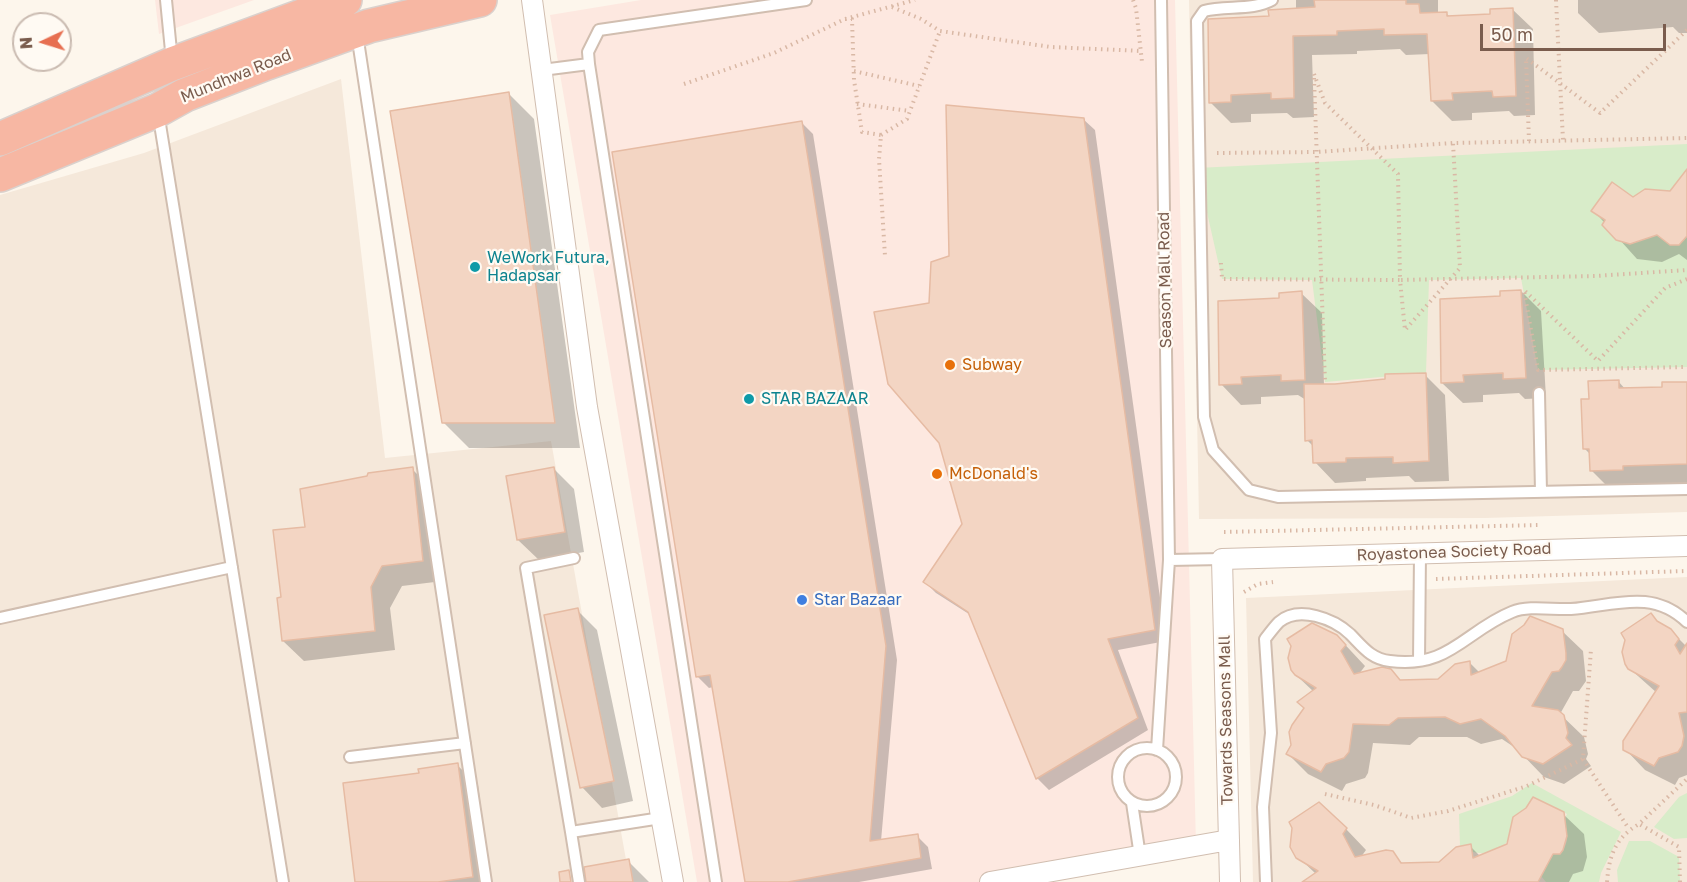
<!DOCTYPE html>
<html>
<head>
<meta charset="utf-8">
<style>
  body { margin:0 }
  #map { position:relative; width:1687px; height:882px; overflow:hidden; background:#fdf6ec; font-family:"Golos Text",sans-serif }
  canvas { display:block }
  .north { position:absolute; left:12px; top:12px; width:60px; height:60px; box-sizing:border-box; background:#fffaf3; border:2px solid #cabbb1; border-radius:50%; rotate:266deg; font-size:16px; font-weight:700; line-height:24px; text-align:center; color:#7a5c4d }
  .north::after { content:''; display:block; margin:auto; width:21px; height:27px; background:#e76f51; clip-path:polygon(50% 0,100% 100%,50% 72%,0 100%) }
  .scale { position:absolute; left:1480px; top:24px; width:186px; height:27px; box-sizing:border-box; border:3px solid #7a5c4d; border-top:0; padding-left:8px; font-size:18px; line-height:21px; white-space:nowrap; color:#7a5c4d; -webkit-text-stroke:4px #fffaf3; paint-order:stroke }
</style>
</head>
<body>
<div id="map">
<canvas width="1687" height="882"></canvas>
<div class="north">N</div>
<div class="scale">50 m</div>
</div>
<script>
const c = document.querySelector('canvas').getContext('2d');
c.lineJoin = 'round';
function fill(path, color) { c.fillStyle = color; c.fill(path, 'evenodd'); }
function trace(path, color, width, dash) { c.strokeStyle = color; c.lineWidth = width; c.lineCap = dash ? 'butt' : 'round'; c.setLineDash(dash || []); c.stroke(path); }
function write(font, color, halo, rows, align = 'center') {
  c.font = font + ' "Golos Text",sans-serif'; c.lineWidth = 4.5; c.setLineDash([]); c.textBaseline = 'middle'; c.strokeStyle = halo; c.fillStyle = color; for (const [text, x, y, turn = 0] of rows) {
    c.save(); c.translate(x, y); c.rotate((+turn || 0) * Math.PI / 180); c.textAlign = isNaN(turn) ? turn : align; if (halo) c.strokeText(text, 0, 0); c.fillText(text, 0, 0); c.restore();
  }
}
fill(new Path2D(`
  M 1189,0 L 1687,0 L 1687,512 L 1485,518 L 1199,519 Z
  M 341,79 L 385,458 L 551,441 L 630,882 L 0,882 L 0,195 L 144,153 Z
  M 1687,577 L 1687,882 L 1253,882 L 1246,598 Z`), '#f5e8da');
fill(new Path2D(`
  M 155,0 L 254,0 L 159,34 Z
  M 641,0 L 1175,0 L 1196,845 L 1037,882 L 697,882 L 550,15 Z`), '#fde8e0');
fill(new Path2D(`
  M 1687,144 L 1687,367 L 1538,370 L 1521,278 L 1429,280 L 1426,373 L 1325,382 L 1312,280 L 1222,279 L 1197,168 Z
  M 1532,783 L 1621,832 L 1601,873 L 1599,882 L 1546,882 L 1541,876 L 1553,854 L 1560,854 C 1568,845 1570,833 1562,824 L 1567,814 L 1533,797 L 1526,808 L 1513,817 L 1510,829 L 1514,832 C 1503,853 1481,860 1460,846 L 1459,814 L 1512,796 Z
  M 1687,793 L 1687,838 L 1674,839 L 1654,827 L 1679,797 Z
  M 1629,841 L 1650,841 L 1679,857 L 1680,882 L 1618,882 L 1617,870 Z`), '#d8ecc9');
fill(new Path2D(`
  M 1296,0 L 1438,0 L 1438,14 L 1447,14 L 1450,17 L 1491,15 L 1512,9 L 1533,29 L 1535,115 L 1514,116 L 1509,111 L 1472,113 L 1472,120 L 1452,121 L 1432,101 L 1430,54 L 1406,55 L 1400,49 L 1357,51 L 1357,54 L 1312,55 L 1314,117 L 1293,118 L 1287,113 L 1251,114 L 1251,122 L 1231,123 L 1210,102 L 1270,17 L 1296,11 Z
  M 1578,0 L 1687,0 L 1687,33 L 1679,33 L 1673,27 L 1599,33 L 1578,13 Z
  M 509,94 L 534,119 L 580,448 L 469,448 L 444,423 Z
  M 1083,119 L 1095,130 L 1166,641 L 1118,650 L 1148,730 L 1049,790 L 1038,779 L 972,616 L 936,593 L 925,582 L 964,525 L 930,304 L 951,257 Z
  M 802,123 L 813,134 L 897,660 L 881,841 L 917,836 L 928,847 L 932,869 L 859,882 L 747,882 L 713,687 L 709,688 L 698,677 Z
  M 1687,185 L 1687,260 L 1679,254 L 1662,262 L 1637,259 L 1593,210 L 1633,199 L 1671,192 Z
  M 1521,291 L 1541,311 L 1546,398 L 1525,399 L 1519,393 L 1483,395 L 1483,402 L 1463,403 L 1442,383 L 1502,298 Z
  M 1301,293 L 1322,313 L 1324,386 L 1425,375 L 1445,395 L 1449,481 L 1415,482 L 1409,476 L 1366,478 L 1366,481 L 1335,483 L 1315,462 L 1314,447 L 1307,440 L 1306,400 L 1298,395 L 1261,397 L 1261,404 L 1241,405 L 1221,384 L 1280,299 Z
  M 1618,381 L 1626,390 L 1664,388 L 1687,383 L 1687,486 L 1612,491 L 1591,470 L 1591,455 L 1584,448 L 1591,400 Z
  M 412,469 L 432,489 L 443,581 L 402,586 L 390,608 L 395,650 L 304,661 L 283,641 L 283,599 L 307,528 L 369,477 Z
  M 554,469 L 574,489 L 584,552 L 539,560 L 518,540 Z
  M 577,610 L 597,630 L 633,801 L 602,808 L 582,787 Z
  M 1531,617 L 1562,631 L 1583,651 L 1586,681 L 1579,691 L 1573,691 L 1560,714 L 1584,737 L 1588,754 L 1586,759 L 1591,766 L 1564,784 L 1544,777 L 1517,749 L 1502,739 L 1481,744 L 1467,737 L 1419,737 L 1410,745 L 1373,743 L 1368,773 L 1365,778 L 1346,784 L 1342,791 L 1308,774 L 1288,754 L 1314,692 L 1296,675 L 1337,636 L 1365,666 L 1359,674 L 1391,670 L 1402,682 L 1439,680 L 1469,662 L 1480,673 L 1508,662 Z
  M 1661,625 L 1670,630 L 1687,647 L 1687,775 L 1679,778 L 1675,785 L 1645,770 L 1625,749 L 1657,693 L 1629,668 Z
  M 457,765 L 478,785 L 491,882 L 356,882 L 420,774 Z
  M 1563,814 L 1584,834 L 1587,857 L 1583,871 L 1573,874 L 1569,882 L 1305,882 L 1316,874 L 1294,853 L 1346,829 L 1366,850 L 1361,857 L 1392,853 L 1404,865 L 1440,863 L 1470,846 L 1481,857 L 1509,845 Z
  M 628,861 L 649,882 L 594,882 Z`), '#0003');
const building = new Path2D(`
  M 1314,0 L 1406,0 L 1406,4 L 1419,4 L 1420,13 L 1447,12 L 1447,16 L 1490,14 L 1490,9 L 1513,8 L 1516,96 L 1493,97 L 1492,91 L 1452,93 L 1453,100 L 1431,101 L 1427,34 L 1384,35 L 1384,29 L 1337,31 L 1337,35 L 1293,36 L 1294,98 L 1271,99 L 1271,93 L 1231,95 L 1231,102 L 1209,103 L 1208,19 L 1269,16 L 1268,10 L 1315,7 Z
  M 509,92 L 555,423 L 442,423 L 390,111 Z
  M 946,105 L 1084,118 L 1155,630 L 1108,639 L 1138,718 L 1036,779 L 968,612 L 923,582 L 962,524 L 939,443 L 888,384 L 874,312 L 929,303 L 931,262 L 949,256 Z
  M 802,121 L 886,646 L 870,841 L 918,834 L 921,858 L 788,882 L 745,882 L 710,675 L 696,677 L 612,152 Z
  M 1687,169 L 1687,236 L 1679,245 L 1670,245 L 1657,235 L 1630,244 L 1616,240 L 1602,225 L 1605,220 L 1591,211 L 1612,182 L 1633,197 L 1645,189 L 1670,191 Z
  M 1521,290 L 1526,378 L 1503,379 L 1503,373 L 1463,375 L 1464,382 L 1441,383 L 1440,299 L 1500,296 L 1500,291 Z
  M 1302,291 L 1305,380 L 1281,381 L 1281,375 L 1241,377 L 1242,384 L 1219,385 L 1218,301 L 1279,298 L 1279,293 Z
  M 1426,373 L 1429,461 L 1393,463 L 1393,457 L 1346,458 L 1346,462 L 1313,463 L 1312,440 L 1305,441 L 1304,384 L 1335,384 L 1385,379 L 1385,374 Z
  M 1619,380 L 1619,388 L 1662,387 L 1662,382 L 1687,382 L 1687,464 L 1623,466 L 1623,470 L 1590,471 L 1589,449 L 1583,449 L 1581,399 L 1589,399 L 1588,381 Z
  M 413,467 L 423,561 L 382,566 L 371,587 L 375,631 L 282,641 L 277,598 L 281,597 L 273,530 L 305,527 L 300,489 L 367,476 L 368,473 Z
  M 554,467 L 565,532 L 517,540 L 506,476 Z
  M 578,608 L 614,781 L 580,788 L 544,615 Z
  M 1651,613 L 1657,621 L 1671,629 L 1679,639 L 1675,645 L 1680,654 L 1687,643 L 1687,712 L 1679,713 L 1684,736 L 1682,746 L 1678,752 L 1659,758 L 1654,766 L 1623,750 L 1623,741 L 1659,686 L 1628,669 L 1625,664 L 1622,652 L 1625,640 L 1621,633 Z
  M 1530,616 L 1563,629 L 1566,653 L 1566,660 L 1562,667 L 1559,671 L 1552,672 L 1532,706 L 1558,710 L 1564,715 L 1568,733 L 1566,738 L 1572,745 L 1543,764 L 1522,757 L 1505,736 L 1481,719 L 1460,724 L 1445,717 L 1398,718 L 1389,725 L 1353,724 L 1349,752 L 1344,758 L 1326,764 L 1321,772 L 1286,754 L 1291,745 L 1289,732 L 1292,725 L 1304,708 L 1297,702 L 1316,688 L 1295,675 L 1291,670 L 1288,658 L 1291,646 L 1287,639 L 1312,623 L 1337,635 L 1346,645 L 1341,651 L 1354,674 L 1382,667 L 1391,669 L 1400,680 L 1438,679 L 1455,664 L 1470,661 L 1471,675 L 1506,661 L 1512,634 L 1524,625 Z
  M 458,763 L 473,877 L 438,882 L 355,882 L 343,783 L 419,773 L 418,769 Z
  M 1533,797 L 1564,812 L 1567,836 L 1563,850 L 1560,854 L 1553,854 L 1538,882 L 1302,882 L 1318,871 L 1296,858 L 1290,847 L 1292,828 L 1289,822 L 1319,802 L 1347,828 L 1343,834 L 1355,857 L 1386,850 L 1393,851 L 1401,863 L 1439,862 L 1456,847 L 1471,844 L 1473,858 L 1507,844 L 1513,817 L 1526,808 Z
  M 629,859 L 633,882 L 586,882 L 584,867 Z
  M 569,870 L 571,882 L 560,882 L 559,872 Z`);
fill(building, '#f3d5c3');
trace(building, '#e6bba3', 1.5);
const lane = new Path2D(`
  M 166,0 L 172,61
  M 1272,0 C 1253,11 1225,5 1204,11 L 1197,21 L 1204,417 L 1213,450 L 1249,490 L 1278,497 L 1687,489
  M 357,34 L 486,882
  M 589,64 L 716,882
  M 542,70 L 589,64 L 588,52 L 599,30 L 806,0
  M 158,112 L 283,882
  M 1539,393 L 1541,492
  M 1169,560 L 1222,559
  M 0,618 L 232,567
  M 1419,661 L 1420,553
  M1118 777a29 29 0 1 1 58 0a29 29 0 1 1-58 0Z
  M 1157,750 L 1169,560 L 1161,0
  M 350,757 L 465,743
  M 1132,803 L 1140,856
  M 571,832 L 526,568 L 574,558
  M 579,882 L 571,832 L 661,818
  M 1266,882 L 1263,807 L 1271,733 L 1265,639 C 1269,634 1274,627 1279,622 C 1299,605 1334,619 1350,634 C 1363,647 1371,659 1390,661 C 1449,669 1465,631 1512,612 C 1529,605 1553,610 1571,609 C 1613,606 1652,588 1687,622`);
const street = new Path2D(`
  M 532,0 L 587,407 L 673,882
  M 990,882 L 1229,840
  M 1230,882 L 1222,559 L 1687,546`);
const highway = new Path2D(`
  M 0,139 L 172,64 L 345,0
  M 0,175 L 158,110 L 185,95 L 267,63 L 369,26 L 480,0`);
trace(lane, '#d1beb0', 14);
trace(street, '#d1beb0', 22);
trace(highway, '#dad1cd', 36);
trace(new Path2D(`
  M 1133,0 L 1136,8 L 1142,62
  M 1556,0 L 1563,140
  M 892,7 L 921,19 L 940,31 L 1051,47 L 1141,51
  M 845,19 L 852,19 L 854,80 L 862,132 L 881,135 L 879,159 L 885,256
  M 854,71 L 919,86
  M 1314,74 L 1325,103 L 1398,174 L 1400,280 L 1595,276 L 1687,270
  M 1314,78 L 1325,382
  M 684,84 L 774,53 L 845,19 L 915,0
  M 857,104 L 910,111
  M 881,135 L 907,119 L 940,31
  M 1529,141 L 1526,58 L 1600,113 L 1687,30
  M 1217,153 L 1316,152 L 1453,143 L 1687,138
  M 1221,263 L 1222,279 L 1400,280 L 1405,330 L 1460,268 L 1453,143
  M 1687,279 L 1665,288 L 1598,361 L 1524,290 L 1538,370 L 1687,367
  M 1224,532 L 1541,525
  M 1436,579 L 1686,571
  M 1244,592 L 1258,584 L 1273,582
  M 1583,759 L 1629,829
  M 1325,794 L 1374,805 L 1411,818 L 1448,811 L 1527,786 L 1583,759 L 1591,649
  M 1607,882 C 1609,856 1615,838 1639,824
  M 1680,882 L 1679,847 L 1639,824 L 1687,779`), '#d9b8a5', 4, [1.5, 4.5]);
trace(lane, '#fff', 10);
trace(street, '#fff', 20);
trace(highway, '#f7b7a3', 33);
for (const [x, y, r, color] of [
  [475,267,6,"#0f9aa8"],
  [950,365,6,"#e8710a"],
  [749,399,6,"#0f9aa8"],
  [937,474,6,"#e8710a"],
  [802,600,6,"#3f7fe0"]
]) { const dot = new Path2D(); dot.arc(x, y, r, 0, 2 * Math.PI); c.fillStyle = color; c.fill(dot); trace(dot, '#fffaf3', 2); }
write('16px', '#7a5c4d', '#fffaf3', [
  ["Mundhwa Road",236,76,-22],
  ["Season Mall Road",1165,280,-91],
  ["Royastonea Society Road",1454,552,-2],
  ["Towards Seasons Mall",1226,720,-91]
]);
write('16px', '#0d838f', '#fffaf3', [
  ["WeWork Futura,",487,258],
  ["Hadapsar",487,276],
  ["STAR BAZAAR",761,399]
], 'left');
write('16px', '#c56008', '#fffaf3', [
  ["Subway",962,365],
  ["McDonald's",949,474]
], 'left');
write('16px', '#366cbe', '#fffaf3', [
  ["Star Bazaar",814,600]
], 'left');
</script>
</body>
</html>
